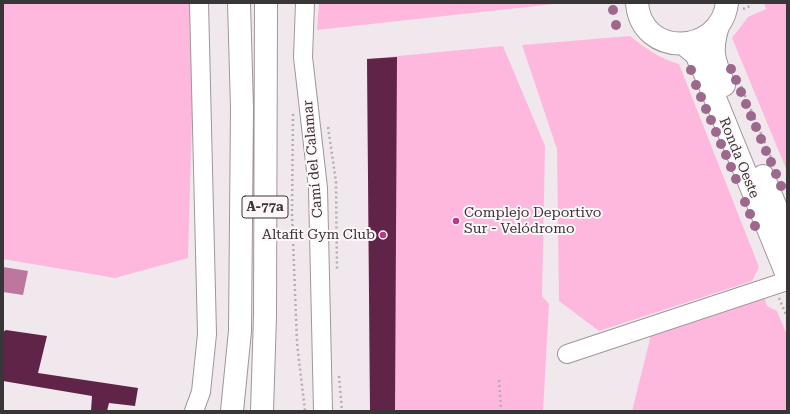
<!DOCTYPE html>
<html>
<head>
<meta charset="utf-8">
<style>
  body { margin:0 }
  #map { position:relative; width:790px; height:414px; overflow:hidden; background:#f1e8ed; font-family:"Roboto Serif",serif }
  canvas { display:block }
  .frame { position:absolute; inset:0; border:4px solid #393637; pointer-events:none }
</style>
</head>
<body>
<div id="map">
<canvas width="790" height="414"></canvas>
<div class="frame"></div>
</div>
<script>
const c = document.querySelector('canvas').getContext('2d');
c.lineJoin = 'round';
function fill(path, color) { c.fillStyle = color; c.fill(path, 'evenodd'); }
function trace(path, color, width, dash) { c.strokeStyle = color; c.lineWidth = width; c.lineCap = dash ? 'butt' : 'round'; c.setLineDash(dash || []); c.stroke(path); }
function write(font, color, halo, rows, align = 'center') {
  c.font = font + ' "Roboto Serif",serif'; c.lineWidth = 4; c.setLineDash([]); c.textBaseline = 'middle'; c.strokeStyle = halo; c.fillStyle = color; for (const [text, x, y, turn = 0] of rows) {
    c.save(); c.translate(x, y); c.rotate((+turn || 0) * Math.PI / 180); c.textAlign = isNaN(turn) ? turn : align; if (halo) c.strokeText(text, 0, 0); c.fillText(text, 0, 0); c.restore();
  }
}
fill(new Path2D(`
  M 3,3 L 191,3 L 193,83 L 188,258 L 115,278 L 3,259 Z
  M 319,3 L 563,3 L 317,30 Z
  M 764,3 L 787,3 L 787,171 L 732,38 L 748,17 L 766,9 Z
  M 630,36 C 645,48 660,59 679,64 L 759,267 L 752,281 L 599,331 L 559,301 L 557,149 L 522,45 Z
  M 503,46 L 545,146 L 542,296 L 549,304 L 543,411 L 370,411 L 367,59 Z
  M 764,296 L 767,306 L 777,311 L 787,335 L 787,411 L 632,411 L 651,335 Z`), '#feb8de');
fill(new Path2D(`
  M 3,267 L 28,271 L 23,295 L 3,292 Z`), '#bd769e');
fill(new Path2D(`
  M 397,57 L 395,411 L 370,411 L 367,59 Z
  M 6,330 L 47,336 L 38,373 L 138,388 L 135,406 L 109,403 L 107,411 L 91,411 L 92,396 L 3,381 L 3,332 Z`), '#612449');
const minor = new Path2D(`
  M 305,3 L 303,57 L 318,188 L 323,411
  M 567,354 L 787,281
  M 194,411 L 201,392 L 207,334 L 199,3`);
const major = new Path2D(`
  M 637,3 C 641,58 720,56 727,3
  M 718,26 C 710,51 714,61 724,85
  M 685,45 L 696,54 L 706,76 L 787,275
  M 763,176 L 787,234`);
const highway = new Path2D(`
  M 232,411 L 240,331 L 242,108 L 239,3
  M 262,411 L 265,316 L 266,3`);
trace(minor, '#9f969a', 20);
trace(major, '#9f969a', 24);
trace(highway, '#9f969a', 24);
trace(new Path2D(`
  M 743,9 L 750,6 L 750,3
  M 741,86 L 773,162
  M 293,114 L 292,213 L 297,343 L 305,411
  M 328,127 L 336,182 L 337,269
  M 779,298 L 787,317
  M 339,376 L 342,411
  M 499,380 L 501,408`), '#b4adb0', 2.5, [2, 3]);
trace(minor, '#fff', 18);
trace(major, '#fff', 22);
trace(highway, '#fff', 22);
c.fillStyle = '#9d688d';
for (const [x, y] of [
  [613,10],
  [616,25],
  [731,69],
  [691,70],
  [736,80],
  [696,85],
  [741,92],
  [701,97],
  [746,104],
  [706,109],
  [751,116],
  [711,120],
  [756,127],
  [716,132],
  [761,139],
  [721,144],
  [766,151],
  [726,155],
  [771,162],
  [731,167],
  [776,174],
  [736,179],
  [781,186],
  [745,202],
  [750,214],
  [755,226]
]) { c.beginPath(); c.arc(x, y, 5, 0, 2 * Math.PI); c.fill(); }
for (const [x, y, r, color] of [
  [456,221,4,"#b73a8a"],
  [383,235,4,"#b73a8a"]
]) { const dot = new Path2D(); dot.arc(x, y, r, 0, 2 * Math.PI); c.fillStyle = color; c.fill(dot); trace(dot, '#fff6fa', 1.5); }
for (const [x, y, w] of [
  [265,207,46]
]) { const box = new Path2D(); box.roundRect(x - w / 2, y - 11, w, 22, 3); c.fillStyle = '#fff6fa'; c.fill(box); trace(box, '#393637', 1); }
write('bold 13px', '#393637', null, [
  ["A-77a",265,207]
]);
write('14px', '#393637', '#fff6fa', [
  ["Ronda Oeste",739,158,68],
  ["Camí del Calamar",313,159,-95]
]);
write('14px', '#393637', '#fff6fa', [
  ["Complejo Deportivo",464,213],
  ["Sur - Velódromo",464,229],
  ["Altafit Gym Club",375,235,"right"]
], 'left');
</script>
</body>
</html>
